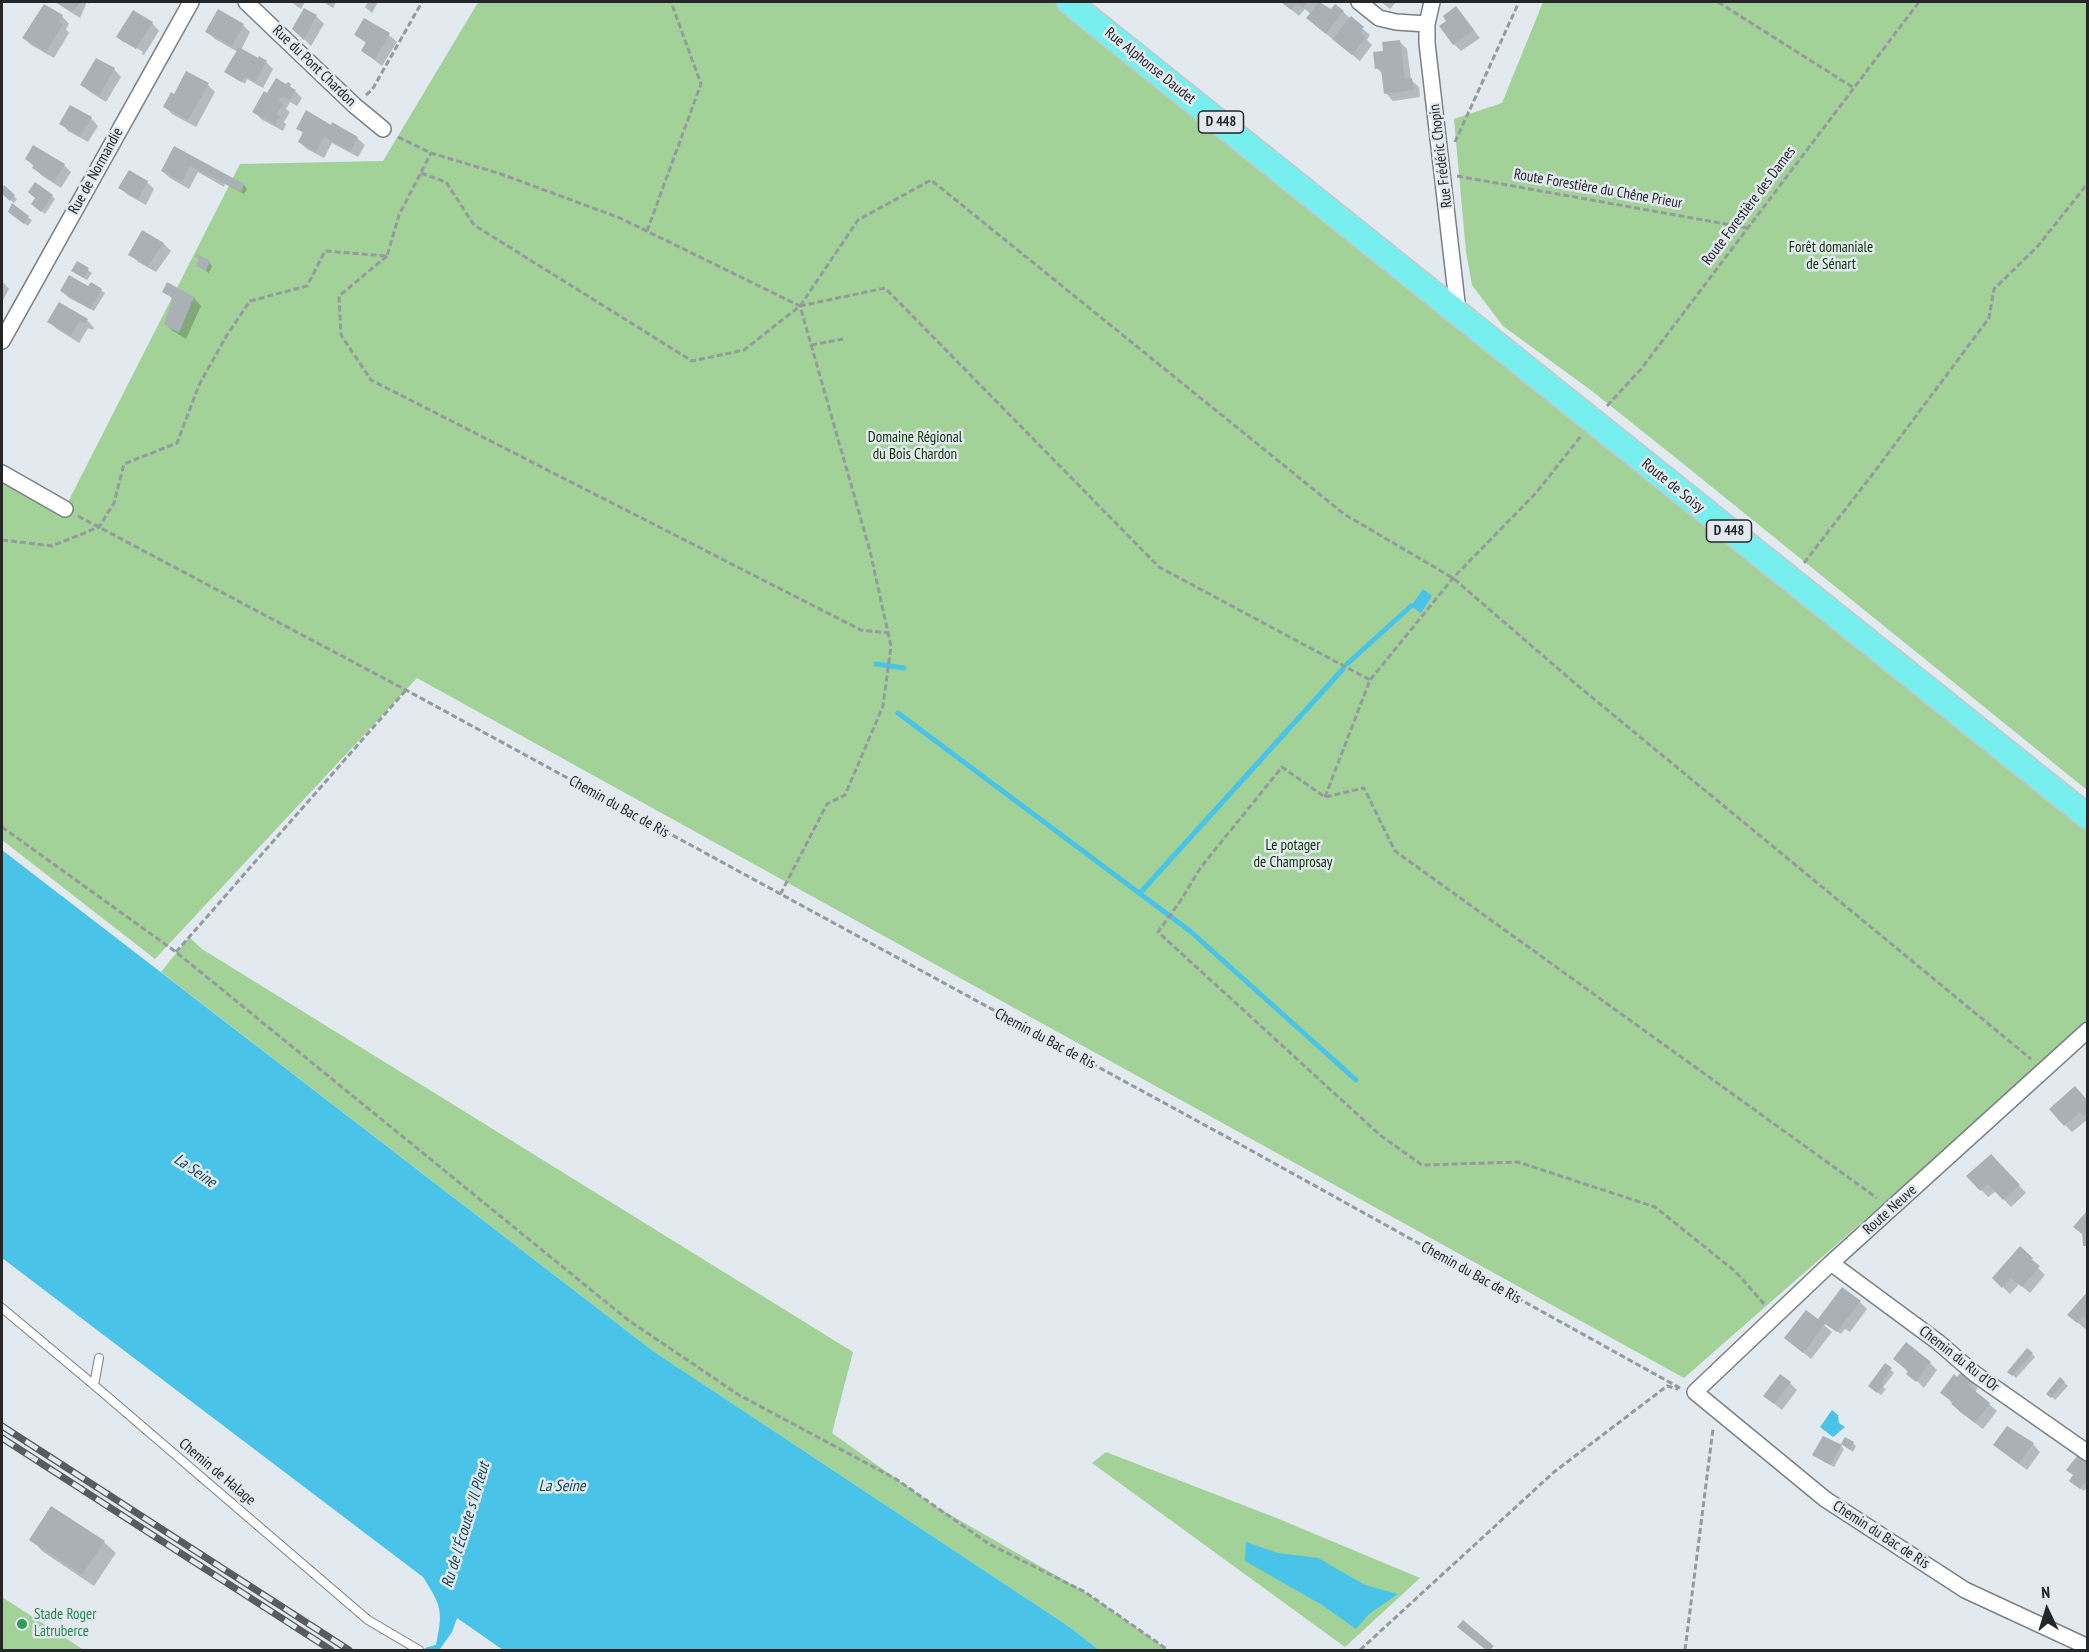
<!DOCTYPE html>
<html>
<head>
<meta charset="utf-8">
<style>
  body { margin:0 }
  #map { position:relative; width:2089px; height:1652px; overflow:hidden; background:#e2e9ef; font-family:"PT Sans Narrow",sans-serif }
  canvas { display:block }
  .frame { position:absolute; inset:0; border:3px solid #242628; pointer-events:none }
  .north { position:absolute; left:2017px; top:1580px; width:60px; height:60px; -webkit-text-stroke:4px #e2e9ef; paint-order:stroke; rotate:356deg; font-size:16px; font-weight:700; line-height:24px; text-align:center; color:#242628 }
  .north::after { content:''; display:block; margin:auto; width:21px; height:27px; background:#242628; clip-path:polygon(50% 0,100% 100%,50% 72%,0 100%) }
</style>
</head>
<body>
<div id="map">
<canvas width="2089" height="1652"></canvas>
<div class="frame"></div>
<div class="north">N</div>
</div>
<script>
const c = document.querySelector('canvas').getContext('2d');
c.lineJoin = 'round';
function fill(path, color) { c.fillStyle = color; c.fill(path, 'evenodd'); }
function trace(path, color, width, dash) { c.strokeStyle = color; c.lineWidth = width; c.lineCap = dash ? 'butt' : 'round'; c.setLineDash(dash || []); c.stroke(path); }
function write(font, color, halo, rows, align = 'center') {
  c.font = font + ' "PT Sans Narrow",sans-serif'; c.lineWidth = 5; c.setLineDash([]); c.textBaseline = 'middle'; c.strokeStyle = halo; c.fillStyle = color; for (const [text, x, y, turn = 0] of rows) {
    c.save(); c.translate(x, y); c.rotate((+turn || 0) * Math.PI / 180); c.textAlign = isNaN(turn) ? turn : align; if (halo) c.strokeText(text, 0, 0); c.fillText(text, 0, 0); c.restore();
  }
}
fill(new Path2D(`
  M 481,2 L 1071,2 L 2087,817 L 2087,1025 L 1684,1378 L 417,678 L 155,959 L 2,840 L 2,473 L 65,508 L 240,164 L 383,161 L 477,4 Z
  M 1543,2 L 2087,2 L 2087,790 L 1681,462 L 1592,391 L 1503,326 L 1472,285 L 1466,252 L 1454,119 L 1502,103 Z
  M 189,937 L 202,949 L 853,1352 L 832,1433 L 933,1505 L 1085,1592 L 1168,1650 L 1099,1650 L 1071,1628 L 653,1351 L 161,972 Z
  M 1106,1452 L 1279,1519 L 1420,1578 L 1345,1647 L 1092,1463 Z
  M 2,1597 L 84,1650 L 2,1650 Z`), '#a2d297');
fill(new Path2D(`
  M 1423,589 L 1432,596 L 1421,613 L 1411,606 Z
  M 2,850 L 653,1351 L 1071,1628 L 1099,1650 L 503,1650 L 457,1618 L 452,1632 L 440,1649 L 436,1645 C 443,1611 442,1607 423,1577 L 2,1258 Z
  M 1832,1410 L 1838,1415 L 1839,1423 L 1845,1427 L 1833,1437 L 1820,1427 Z
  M 1246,1542 L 1278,1553 L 1318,1558 L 1365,1585 L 1398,1594 L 1369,1614 L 1356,1629 L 1322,1605 L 1245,1561 Z`), '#49c4e8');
fill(new Path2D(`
  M 55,2 L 90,2 L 89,4 L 87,2 L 80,18 Z
  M 291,2 L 305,2 L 301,9 Z
  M 323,2 L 336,2 L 333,8 Z
  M 368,2 L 378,2 L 372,13 L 365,7 Z
  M 1282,2 L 1320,2 L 1331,11 L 1336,6 L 1370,35 L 1367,40 L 1372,45 L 1360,61 L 1315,25 L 1311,14 L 1305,9 L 1299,16 Z
  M 1381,2 L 1396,2 L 1390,9 Z
  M 1456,8 L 1480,38 L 1461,51 L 1454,44 L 1448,21 Z
  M 305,10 L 316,16 L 324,24 L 311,46 L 294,29 Z
  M 39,12 L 62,16 L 69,24 L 66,29 L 69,33 L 54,58 L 31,45 L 23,37 Z
  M 364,20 L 389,35 L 397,42 L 382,66 L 363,51 L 367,44 L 356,35 Z
  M 152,23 L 159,31 L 144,55 L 142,54 L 143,52 L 124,40 L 124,43 L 118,37 Z
  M 243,25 L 250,32 L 241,50 L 266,62 L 273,69 L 263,88 L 247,79 L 245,84 L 226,72 L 238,52 L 215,39 L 207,32 Z
  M 1400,42 L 1407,49 L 1411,80 L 1419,87 L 1420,97 L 1393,101 L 1386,93 L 1383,75 L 1377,68 L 1384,52 Z
  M 114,69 L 121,77 L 106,102 L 90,92 L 82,85 Z
  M 288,84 L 302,98 L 297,106 L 290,102 L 286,109 L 290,112 L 284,122 L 286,124 L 283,131 L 261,119 L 254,111 L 268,95 L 287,87 Z
  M 208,85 L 215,92 L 196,127 L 172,114 L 165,106 L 174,96 Z
  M 91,118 L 98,126 L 88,142 L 68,131 L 61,123 Z
  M 331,127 L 357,138 L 365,145 L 358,157 L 332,143 L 324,158 L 307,149 L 299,142 L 304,134 L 298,128 Z
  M 175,148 L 244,185 L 247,189 L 244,194 L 225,184 L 224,187 L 198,172 L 189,189 L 170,178 L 162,171 Z
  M 27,159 L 64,165 L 71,172 L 61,188 L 41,175 Z
  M 147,182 L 154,189 L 146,205 L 128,195 L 120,188 Z
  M 4,188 L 17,199 L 14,203 L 2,192 Z
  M 52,196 L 55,199 L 45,214 L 36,207 Z
  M 13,206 L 32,220 L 28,226 L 13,215 Z
  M 143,232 L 164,244 L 171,251 L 156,272 L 138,262 L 130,254 Z
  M 209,262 L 212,266 L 209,273 L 198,266 Z
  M 78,263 L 92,273 L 87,280 L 77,274 Z
  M 2,281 L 9,289 L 2,302 Z
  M 91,284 L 105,293 L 94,311 L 69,298 L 61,290 L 89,289 Z
  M 167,284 L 194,298 L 201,306 L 186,339 L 173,331 L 166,324 L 174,300 L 164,291 Z
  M 87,320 L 94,328 L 93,330 L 88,328 L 79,343 L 57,329 L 49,322 Z
  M 2088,1102 L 2088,1119 L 2072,1132 L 2065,1125 Z
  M 1998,1163 L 2026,1193 L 2011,1207 L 1996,1191 L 1988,1197 L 1968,1176 Z
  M 2020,1249 L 2040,1266 L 2038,1268 L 2045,1275 L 2030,1293 L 2019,1284 L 2010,1294 L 1994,1278 Z
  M 2088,1294 L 2088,1327 L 2085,1329 L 2077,1322 Z
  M 1860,1302 L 1867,1309 L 1850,1332 L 1845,1329 L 1841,1334 L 1825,1323 L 1823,1324 L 1832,1332 L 1811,1359 L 1794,1345 L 1818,1321 Z
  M 2032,1354 L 2035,1357 L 2016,1378 L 2009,1371 Z
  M 1895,1359 L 1930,1363 L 1937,1370 L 1924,1388 Z
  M 1891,1370 L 1894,1373 L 1883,1387 L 1886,1389 L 1881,1395 L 1873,1389 Z
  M 1958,1379 L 1971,1381 L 1978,1388 L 1975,1392 L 1997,1411 L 1983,1429 L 1960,1412 L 1942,1392 Z
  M 2060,1379 L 2068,1386 L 2055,1400 L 2049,1394 Z
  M 1790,1383 L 1797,1390 L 1782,1410 L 1765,1396 Z
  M 1853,1443 L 1856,1446 L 1853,1452 L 1846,1447 Z
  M 2033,1444 L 2040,1452 L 2027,1470 L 1995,1445 Z
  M 1841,1446 L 1844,1449 L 1834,1467 L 1813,1455 Z
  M 2088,1465 L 2088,1486 L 2084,1491 L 2074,1484 Z
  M 52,1508 L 104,1542 L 116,1553 L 94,1586 L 42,1551 L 31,1539 Z`), '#0003');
trace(new Path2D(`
  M 876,664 L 904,668
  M 1347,664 L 1411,606
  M 898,713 L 1190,931 L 1356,1080
  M 1140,893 L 1343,669
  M 427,1650 L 438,1647 L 440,1642`), '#49c4e8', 5);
fill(new Path2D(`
  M 55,2 L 81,2 L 72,12 Z
  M 1281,2 L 1308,2 L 1303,8 L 1297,3 L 1291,10 Z
  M 1319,2 L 1331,9 L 1335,4 L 1344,11 L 1326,34 L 1306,18 Z
  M 44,4 L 63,15 L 59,22 L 63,24 L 46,52 L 22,38 Z
  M 1456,6 L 1474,30 L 1453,45 L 1439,26 L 1446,21 L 1443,16 Z
  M 304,8 L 317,15 L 304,40 L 292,29 Z
  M 218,9 L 244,24 L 232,46 L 205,32 Z
  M 133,10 L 153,22 L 136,49 L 116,37 Z
  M 1351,16 L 1364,27 L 1360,32 L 1366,37 L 1352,55 L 1332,39 Z
  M 364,18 L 390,33 L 375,60 L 361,51 L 366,42 L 354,35 Z
  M 1400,40 L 1405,79 L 1412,78 L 1414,90 L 1384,94 L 1381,68 L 1375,69 L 1373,52 L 1383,51 L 1382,42 Z
  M 239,47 L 258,58 L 259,56 L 267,61 L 255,82 L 245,76 L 241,82 L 224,72 Z
  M 96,58 L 115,68 L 99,96 L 80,85 Z
  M 186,71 L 209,83 L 188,120 L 163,107 L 171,92 L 174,94 Z
  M 276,78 L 286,84 L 288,82 L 291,84 L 290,87 L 296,90 L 290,100 L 282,96 L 279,101 L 283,104 L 277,114 L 280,116 L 275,125 L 252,112 L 264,91 L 267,93 Z
  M 70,105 L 92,117 L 80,136 L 59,124 Z
  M 306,110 L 331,125 L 332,122 L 358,137 L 350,151 L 324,137 L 316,152 L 298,142 L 303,132 L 296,129 Z
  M 33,145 L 65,164 L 54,182 L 32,168 L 34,165 L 25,159 Z
  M 174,146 L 244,184 L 241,192 L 190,166 L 182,182 L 161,171 Z
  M 129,170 L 148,181 L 138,199 L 118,188 Z
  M 35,182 L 53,195 L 41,212 L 31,204 L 35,198 L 28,192 Z
  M 4,185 L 15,195 L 10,201 L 2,194 L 2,188 Z
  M 12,203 L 29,216 L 24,224 L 8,212 Z
  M 142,230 L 164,243 L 148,266 L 128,255 Z
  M 197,254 L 210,261 L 206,271 L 196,266 L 199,259 L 195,257 Z
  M 77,261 L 89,268 L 84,278 L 71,271 Z
  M 69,275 L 88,286 L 91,282 L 102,289 L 90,309 L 60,291 Z
  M 167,282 L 194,297 L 179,333 L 164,324 L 173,298 L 162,292 Z
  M 59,302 L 88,319 L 85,324 L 80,321 L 71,336 L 47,322 Z
  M 2075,1086 L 2088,1101 L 2088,1113 L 2084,1116 L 2080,1112 L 2064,1126 L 2049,1109 Z
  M 1991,1154 L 2020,1185 L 2003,1200 L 1988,1184 L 1980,1191 L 1966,1176 Z
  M 2086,1212 L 2088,1213 L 2088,1246 L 2083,1246 L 2082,1234 L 2073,1227 Z
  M 2020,1246 L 2033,1258 L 2031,1260 L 2039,1267 L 2022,1287 L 2011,1278 L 2002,1288 L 1992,1278 Z
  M 1842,1287 L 1861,1301 L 1837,1332 L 1825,1324 L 1803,1353 L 1784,1338 L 1806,1310 L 1818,1319 Z
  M 2088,1291 L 2088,1320 L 2083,1316 L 2077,1323 L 2067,1315 Z
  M 1906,1342 L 1931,1362 L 1916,1382 L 1906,1374 L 1908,1371 L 1893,1359 Z
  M 2027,1348 L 2033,1353 L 2012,1376 L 2007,1372 Z
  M 1885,1363 L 1892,1368 L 1881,1383 L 1884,1384 L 1877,1393 L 1868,1386 Z
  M 1961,1372 L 1972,1380 L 1968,1385 L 1990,1403 L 1975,1423 L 1951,1404 L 1953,1402 L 1940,1393 L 1954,1374 L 1957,1377 Z
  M 1780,1374 L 1791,1382 L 1774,1404 L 1763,1396 Z
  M 2060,1377 L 2065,1382 L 2051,1398 L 2046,1394 Z
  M 2007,1426 L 2034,1443 L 2019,1464 L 1993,1445 Z
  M 1823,1436 L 1842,1445 L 1830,1465 L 1812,1455 Z
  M 1845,1437 L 1854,1442 L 1850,1450 L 1841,1444 Z
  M 2077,1456 L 2088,1463 L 2088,1485 L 2084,1483 L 2080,1489 L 2069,1481 L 2073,1475 L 2066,1470 Z
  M 51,1506 L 105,1541 L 82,1575 L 29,1540 Z
  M 1463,1620 L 1494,1646 L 1490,1650 L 1486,1650 L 1457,1627 Z`), '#aab1b6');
const service = new Path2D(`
  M 2,1308 L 94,1385 L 368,1620 L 419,1650
  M 94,1385 L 99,1358`);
const minor = new Path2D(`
  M 246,2 L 354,105 L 383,129
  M 1359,2 L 1379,18 L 1396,22 L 1427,24
  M 1432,2 L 1427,24 L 1427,43 L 1458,311
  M 2,341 L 191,2
  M 2,473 L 65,509
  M 2088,1030 L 1831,1263 L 1695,1392 L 1825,1499 L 1965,1590 L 2088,1647
  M 1831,1263 L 1938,1342 L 1975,1374 L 2088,1453`);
const primary = new Path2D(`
  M 1069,2 L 2088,817`);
trace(service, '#7a8085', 10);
trace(minor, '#7a8085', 18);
trace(primary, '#c6c7c7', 27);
trace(new Path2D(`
  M 1718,2 L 1854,88
  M 366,95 L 372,90 L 422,2
  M 398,137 L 431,153 L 501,174 L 620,218 L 800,306 L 870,551 L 891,646 L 883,706 L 845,795 L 827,804 L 780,895
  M 1455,142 L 1519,2
  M 421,173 L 446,182 L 474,225 L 692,361 L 744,350 L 800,306 L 885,288 L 1159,567 L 1370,680
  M 1457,176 L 1748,228
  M 647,231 L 701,84 L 671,2
  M 387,256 L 339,296 L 341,335 L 371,380 L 861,630 L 888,633
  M 800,306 L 858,220 L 931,180 L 1344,514 L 1453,578 L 1577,685 L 2031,1059
  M 811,345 L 843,339
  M 1607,406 L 1641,369 L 1919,2
  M 78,516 L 406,690 L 1234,1141 L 1680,1388
  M 2,540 L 52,546 L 99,527 L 114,503 L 124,464 L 177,443 L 199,385 L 227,335 L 250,301 L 307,286 L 325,251 L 387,256 L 399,215 L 431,153
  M 1804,563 L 1878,467 L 1989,318 L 1994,289 L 2038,246 L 2088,183
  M 1325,797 L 1370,680 L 1453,578 L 1536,493 L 1581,436
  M 2,827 L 176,952 L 628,1320 L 739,1395 L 896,1479 L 989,1544 L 1085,1592 L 1168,1650
  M 176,952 L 406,690
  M 1764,1304 L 1736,1272 L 1655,1207 L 1518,1162 L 1422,1165 L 1380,1135 L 1158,932 L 1179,903 L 1201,867 L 1282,767 L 1325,797 L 1364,788 L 1395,851 L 1877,1198
  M 1360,1650 L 1554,1472 L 1667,1386 L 1678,1389
  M 1685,1650 L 1713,1429`), '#959a9f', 3, [6, 3]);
trace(service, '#fff', 8);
trace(minor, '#fff', 15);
trace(primary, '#77efef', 24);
const rail = new Path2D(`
  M 2,1426 L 349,1650
  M 2,1438 L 331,1650`);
trace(rail, '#585c5f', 7);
trace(rail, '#e2e9ef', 4.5, [14]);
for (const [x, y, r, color] of [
  [22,1624,6,"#2e9e5b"]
]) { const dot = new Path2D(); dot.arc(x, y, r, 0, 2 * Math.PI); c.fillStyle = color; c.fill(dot); trace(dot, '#e2e9ef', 2); }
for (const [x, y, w] of [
  [1221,122,45],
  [1729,531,45]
]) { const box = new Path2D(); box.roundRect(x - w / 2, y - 11, w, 22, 4.5); c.fillStyle = '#e2e9ef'; c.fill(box); trace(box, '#242628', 1.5); }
write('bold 14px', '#242628', null, [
  ["D 448",1221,122],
  ["D 448",1729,531]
]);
write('15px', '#242628', '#e2e9ef', [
  ["Rue du Pont Chardon",314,66,44],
  ["Rue Alphonse Daudet",1150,66,39],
  ["Rue Frédéric Chopin",1441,156,-97],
  ["Rue de Normandie",96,171,-61],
  ["Route Forestière du Chêne Prieur",1598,189,10],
  ["Route Forestière des Dames",1749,206,-53],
  ["Route de Soisy",1673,486,39],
  ["Chemin du Bac de Ris",619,807,29],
  ["Chemin du Bac de Ris",1045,1039,28],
  ["Route Neuve",1890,1210,-42],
  ["Chemin du Bac de Ris",1471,1273,29],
  ["Chemin du Ru d'Or",1959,1359,38],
  ["Chemin de Halage",217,1472,40],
  ["Chemin du Bac de Ris",1881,1535,33]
]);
write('15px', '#0b3301', '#e2e9ef', [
  ["Forêt domaniale",1831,248],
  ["de Sénart",1831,265],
  ["Domaine Régional",915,438],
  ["du Bois Chardon",915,455],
  ["Le potager",1293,846],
  ["de Champrosay",1293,863]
]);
write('15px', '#27864d', '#e2e9ef', [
  ["Stade Roger",34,1615],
  ["Latruberce",34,1632]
], 'left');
write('italic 16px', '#154959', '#e2e9ef', [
  ["La Seine",195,1171,34],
  ["La Seine",562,1486],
  ["Ru de l'Écoute s'Il Pleut",466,1525,-73]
]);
</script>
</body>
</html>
